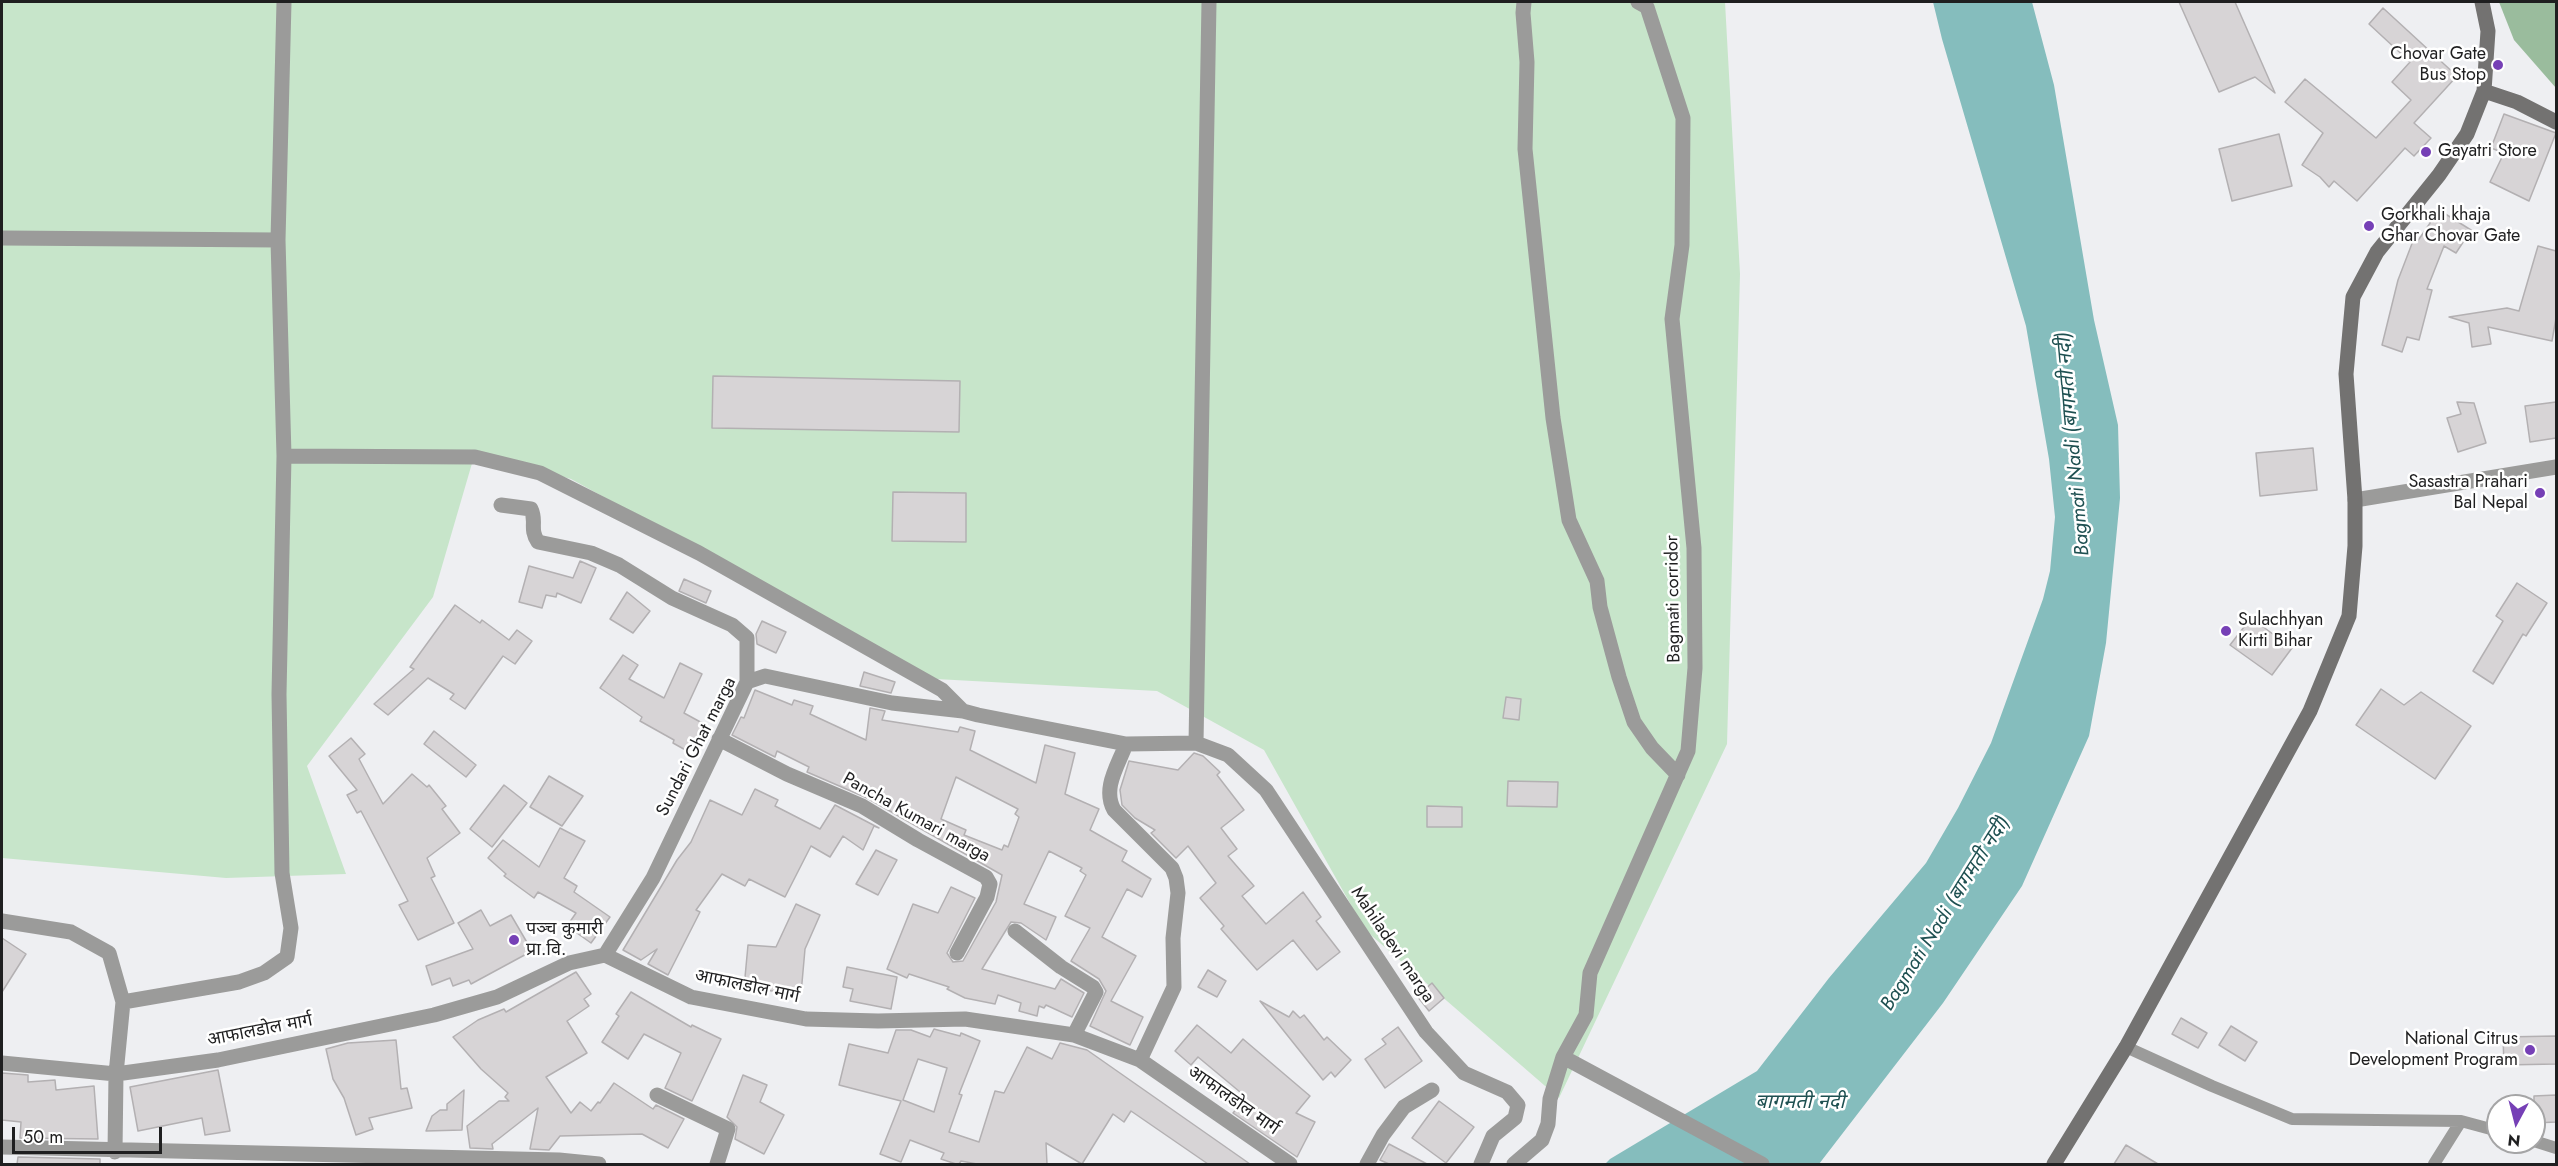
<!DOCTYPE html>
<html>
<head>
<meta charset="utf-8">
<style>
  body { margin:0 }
  #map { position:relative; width:2558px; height:1166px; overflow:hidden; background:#eeeff2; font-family:Jost,sans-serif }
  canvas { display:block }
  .frame { position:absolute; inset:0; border:3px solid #1f1f20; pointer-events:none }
  .north { position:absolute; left:2486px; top:1094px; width:60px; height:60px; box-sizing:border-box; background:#fff; border:2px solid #a5a5a6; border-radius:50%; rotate:187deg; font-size:16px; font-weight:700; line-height:24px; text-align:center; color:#1f1f20 }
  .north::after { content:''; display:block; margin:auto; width:21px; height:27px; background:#7640b6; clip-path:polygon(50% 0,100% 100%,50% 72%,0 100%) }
  .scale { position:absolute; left:12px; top:1127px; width:150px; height:27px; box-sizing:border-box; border:3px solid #1f1f20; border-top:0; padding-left:8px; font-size:18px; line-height:21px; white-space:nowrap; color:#1f1f20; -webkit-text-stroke:4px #fff; paint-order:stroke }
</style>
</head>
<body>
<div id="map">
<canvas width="2558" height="1166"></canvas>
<div class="frame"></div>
<div class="north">N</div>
<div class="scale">50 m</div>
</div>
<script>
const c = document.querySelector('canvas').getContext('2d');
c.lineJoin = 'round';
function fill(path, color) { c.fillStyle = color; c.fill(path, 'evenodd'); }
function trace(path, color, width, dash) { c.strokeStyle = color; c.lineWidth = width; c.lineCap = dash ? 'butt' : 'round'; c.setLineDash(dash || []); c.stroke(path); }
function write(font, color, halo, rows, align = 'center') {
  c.font = font + ' Jost,"Noto Sans Devanagari",sans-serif'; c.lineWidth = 5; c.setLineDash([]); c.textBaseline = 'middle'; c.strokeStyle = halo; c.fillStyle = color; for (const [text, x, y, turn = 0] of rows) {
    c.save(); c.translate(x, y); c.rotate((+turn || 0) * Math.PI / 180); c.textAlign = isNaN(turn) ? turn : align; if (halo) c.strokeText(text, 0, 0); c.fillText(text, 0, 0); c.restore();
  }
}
fill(new Path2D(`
  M 2,2 L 1725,2 L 1740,274 L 1727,744 L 1559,1098 L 1365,930 L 1264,750 L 1157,691 L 936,679 L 571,479 L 475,453 L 433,597 L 307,766 L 346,874 L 226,878 L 2,858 Z`), '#c7e5ca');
fill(new Path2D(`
  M 2499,2 L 2556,2 L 2556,88 L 2514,40 Z`), '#9abc9d');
fill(new Path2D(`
  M 1933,2 L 2032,2 L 2054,85 L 2094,320 L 2118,425 L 2120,498 L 2106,643 L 2089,736 L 2022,886 L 1943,1003 L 1819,1164 L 1605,1164 L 1610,1159 L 1757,1071 L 1829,978 L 1926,863 L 1958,808 L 1991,743 L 2043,599 L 2050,571 L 2055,517 L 2049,459 L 2026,326 L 1942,39 Z`), '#85bdbd');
const building = new Path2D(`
  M 2179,2 L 2235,2 L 2275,93 L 2255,77 L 2219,92 Z
  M 2383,8 L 2457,76 L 2414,123 L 2431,138 L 2414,156 L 2405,148 L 2357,201 L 2334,181 L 2329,187 L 2320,177 L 2302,165 L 2323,133 L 2285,102 L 2305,79 L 2376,138 L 2411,100 L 2392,82 L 2410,62 L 2369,24 Z
  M 2504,114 L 2556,133 L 2529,201 L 2490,182 L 2504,153 L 2491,148 Z
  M 2279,134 L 2292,186 L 2232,201 L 2219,149 Z
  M 2439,210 L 2471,230 L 2456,253 L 2444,246 L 2427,289 L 2432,290 L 2419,340 L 2407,337 L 2402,352 L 2382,345 L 2398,280 L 2413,241 L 2417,242 Z
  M 2538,246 L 2556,251 L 2556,318 L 2552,341 L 2488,327 L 2491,344 L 2472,347 L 2469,323 L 2449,317 L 2507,308 L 2519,311 Z
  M 713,376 L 960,381 L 959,432 L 712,428 Z
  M 2457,402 L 2474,403 L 2486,443 L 2458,452 L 2447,418 L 2461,414 Z
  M 2556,402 L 2556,438 L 2530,442 L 2525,406 Z
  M 2313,448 L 2317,490 L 2260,496 L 2256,453 Z
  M 893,492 L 966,493 L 966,542 L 892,541 Z
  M 580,561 L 596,568 L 581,603 L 557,593 L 556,597 L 546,595 L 542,608 L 519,602 L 529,566 L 573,578 Z
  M 684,579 L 711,591 L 706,603 L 679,591 Z
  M 2517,583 L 2547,603 L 2526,636 L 2523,634 L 2493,684 L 2473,671 L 2503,621 L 2496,616 Z
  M 627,592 L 650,611 L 633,633 L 610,619 Z
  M 455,605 L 480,623 L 482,620 L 509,640 L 517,630 L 532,641 L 515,664 L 503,656 L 465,709 L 450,699 L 454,694 L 428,678 L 388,715 L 374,704 L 414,669 L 410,667 Z
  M 2251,618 L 2292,648 L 2272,675 L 2230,645 Z
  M 762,621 L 786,632 L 776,653 L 757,644 L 756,634 Z
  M 623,655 L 638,665 L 629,679 L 664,698 L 680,663 L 702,674 L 684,713 L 704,724 L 689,752 L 673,743 L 674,740 L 640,721 L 642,717 L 600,688 Z
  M 864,672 L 895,682 L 891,693 L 860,686 Z
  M 2381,689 L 2404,705 L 2421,692 L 2471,726 L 2435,779 L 2356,725 Z
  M 755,690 L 792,705 L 794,700 L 813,706 L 810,714 L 866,740 L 870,708 L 885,711 L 882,720 L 958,732 L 960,727 L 975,731 L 970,750 L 1036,783 L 1045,745 L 1075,753 L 1065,794 L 1099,809 L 1090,830 L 1127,851 L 1122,861 L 1151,879 L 1142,897 L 1127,889 L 1102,937 L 1136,956 L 1111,1001 L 1143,1017 L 1130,1045 L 1090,1026 L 1106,991 L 1099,979 L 1071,961 L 1090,928 L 1065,916 L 1086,875 L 1080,871 L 1082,868 L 1049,851 L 1024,904 L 1056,917 L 1046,940 L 1021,923 L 1011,922 L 982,969 L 1055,989 L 1061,979 L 1084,993 L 1072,1017 L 1046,1005 L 1044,1008 L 1039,1006 L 1037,1016 L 1019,1011 L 1021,1003 L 998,995 L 995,1004 L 965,998 L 947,989 L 949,987 L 909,974 L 907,978 L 887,969 L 913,904 L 938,913 L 951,887 L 975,898 L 947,953 L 953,962 L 963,961 L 996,902 L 1002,875 L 867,798 L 807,772 L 809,767 L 777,751 L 775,757 L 732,735 L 741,717 L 744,718 ZM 956,777 L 1018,809 L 1015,814 L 1019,817 L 1008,847 L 1004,845 L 1002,850 L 964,835 L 966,830 L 941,819 Z
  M 1506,697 L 1521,699 L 1519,720 L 1503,718 Z
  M 434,731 L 476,765 L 466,777 L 424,744 Z
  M 351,738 L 365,754 L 359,759 L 383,804 L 412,774 L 427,787 L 429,785 L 446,806 L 442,809 L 460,833 L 427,858 L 435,876 L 431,878 L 454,923 L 418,940 L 399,905 L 408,901 L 361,811 L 357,813 L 347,795 L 357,790 L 329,756 Z
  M 1194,753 L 1203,756 L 1220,772 L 1217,775 L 1244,810 L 1221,828 L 1237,849 L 1228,856 L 1254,886 L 1242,896 L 1266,924 L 1303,892 L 1321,917 L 1316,921 L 1340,952 L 1317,970 L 1293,940 L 1257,970 L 1221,929 L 1224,926 L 1200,898 L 1216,883 L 1188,846 L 1176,858 L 1151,833 L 1155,830 L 1135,818 L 1122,805 L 1120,790 L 1129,761 L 1178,770 Z
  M 549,776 L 583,796 L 562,826 L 530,807 Z
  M 1508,781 L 1558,782 L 1557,807 L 1507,806 Z
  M 504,785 L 527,803 L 492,847 L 470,829 Z
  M 755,789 L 778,800 L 775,806 L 820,829 L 835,805 L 879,828 L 874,826 L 863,850 L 843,836 L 830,857 L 811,846 L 785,897 L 749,879 L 745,886 L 722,874 L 696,910 L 700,912 L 668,975 L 648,964 L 657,949 L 641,960 L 623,950 L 677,860 L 691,842 L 710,800 L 742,815 Z
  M 1427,806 L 1462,807 L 1462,827 L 1427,827 Z
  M 560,828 L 585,841 L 564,878 L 577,886 L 574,892 L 610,917 L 591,943 L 567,926 L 576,913 L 538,892 L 534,898 L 504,876 L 506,874 L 488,858 L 503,840 L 539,867 Z
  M 876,850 L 897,860 L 878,895 L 856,884 Z
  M 796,904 L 820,915 L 805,949 L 801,994 L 744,988 L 748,945 L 776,947 Z
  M 481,910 L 490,926 L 511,915 L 532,951 L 471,984 L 469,980 L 453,986 L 450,978 L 432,985 L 426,966 L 473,949 L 458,923 Z
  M 2,938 L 26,954 L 2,992 Z
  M 847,967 L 897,977 L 891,1009 L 850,1001 L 853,989 L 843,987 Z
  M 1208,970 L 1226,981 L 1217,997 L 1198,987 Z
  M 576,972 L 591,994 L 584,999 L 589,1006 L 567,1021 L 587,1053 L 546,1077 L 571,1113 L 580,1102 L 591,1111 L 598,1102 L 600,1103 L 614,1083 L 653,1109 L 656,1105 L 684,1119 L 668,1148 L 642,1134 L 560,1136 L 549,1150 L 530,1149 L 538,1108 L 492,1144 L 493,1149 L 470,1148 L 467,1126 L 499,1101 L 509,1101 L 505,1097 L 508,1093 L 481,1069 L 453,1037 L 478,1020 L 504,1009 L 506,1012 Z
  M 1432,983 L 1444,998 L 1429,1011 L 1417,996 Z
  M 631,992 L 691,1027 L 692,1025 L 721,1039 L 692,1101 L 665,1088 L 681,1053 L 644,1034 L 628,1059 L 602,1042 L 619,1016 L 616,1014 Z
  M 1260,1001 L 1289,1017 L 1293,1011 L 1300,1018 L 1304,1015 L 1324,1040 L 1327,1037 L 1351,1060 L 1335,1077 L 1331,1072 L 1323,1080 Z
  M 2181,1018 L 2207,1033 L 2198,1048 L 2172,1034 Z
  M 1197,1025 L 1231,1053 L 1243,1039 L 1310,1096 L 1296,1113 L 1315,1122 L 1297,1157 L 1233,1113 L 1246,1097 L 1198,1057 L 1191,1065 L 1175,1051 Z
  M 2231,1026 L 2257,1042 L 2245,1061 L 2219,1045 Z
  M 1398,1027 L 1422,1061 L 1385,1088 L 1365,1059 L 1386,1044 L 1382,1039 Z
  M 934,1029 L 960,1036 L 961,1033 L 980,1041 L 959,1094 L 962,1095 L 949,1132 L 979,1142 L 995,1091 L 1004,1093 L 1027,1047 L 1052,1059 L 1060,1043 L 1087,1050 L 1250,1164 L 1208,1164 L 1131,1111 L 1124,1122 L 1113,1114 L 1082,1164 L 1046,1143 L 1047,1164 L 977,1164 L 961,1161 L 959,1164 L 956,1164 L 941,1159 L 944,1153 L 910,1140 L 901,1162 L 880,1154 L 901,1101 L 839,1085 L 849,1044 L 888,1053 L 896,1030 L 911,1030 L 930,1037 ZM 918,1059 L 947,1068 L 934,1112 L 903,1100 Z
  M 2556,1036 L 2556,1064 L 2504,1065 L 2503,1037 Z
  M 396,1040 L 401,1089 L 407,1088 L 412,1108 L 369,1118 L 373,1129 L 356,1135 L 344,1098 L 333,1079 L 326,1049 L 348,1043 Z
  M 218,1070 L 230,1131 L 205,1135 L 202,1118 L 138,1131 L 130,1087 Z
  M 2,1073 L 28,1075 L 28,1082 L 55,1080 L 56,1090 L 94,1086 L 98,1139 L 20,1138 L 21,1122 L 2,1120 Z
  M 743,1075 L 767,1085 L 760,1102 L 784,1115 L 764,1154 L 735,1139 L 737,1127 L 727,1117 Z
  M 464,1090 L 462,1130 L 426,1131 L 432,1116 L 440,1110 L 447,1110 L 447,1104 Z
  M 2556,1095 L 2556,1122 L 2534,1123 L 2534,1096 Z
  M 1439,1101 L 1474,1127 L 1446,1163 L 1412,1138 Z
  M 1389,1144 L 1427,1164 L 1389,1164 L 1380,1160 Z
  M 2126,1145 L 2158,1164 L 2114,1164 Z
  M 18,1157 L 100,1159 L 100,1164 L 17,1164 Z`);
fill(building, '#d7d4d6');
trace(building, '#b3b0b2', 1.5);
trace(new Path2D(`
  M 2126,1047 L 2212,1086 L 2292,1119 L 2461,1121 L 2498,1131
  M 2534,1141 L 2556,1148
  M 2434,1164 L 2461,1121`), '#9b9b9a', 12);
trace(new Path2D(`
  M 1524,2 L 1523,13 L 1527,62 L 1525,149 L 1553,418 L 1569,520 L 1597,581 L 1600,607 L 1619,677 L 1634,722 L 1652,748 L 1678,775
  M 2,238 L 278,240
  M 284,456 L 475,457 L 540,473 L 699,553 L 942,690 L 963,711 L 978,715 L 1126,744 L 1196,743 L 1228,755 L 1266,790 L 1426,1032 L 1464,1073 L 1507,1092 L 1518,1105 L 1515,1118 L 1493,1136 L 1481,1164
  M 2355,500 L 2556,467
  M 501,505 L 531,509 C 537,521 529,529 538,542 L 591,553 L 619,565 L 672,598 L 732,625 L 747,638 L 747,682
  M 719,739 L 787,774 L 862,806 L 918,840 L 986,877 L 990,884 L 987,897 L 957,953
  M 1196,743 L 1209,2
  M 1126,744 C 1118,766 1102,788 1114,810 L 1172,868 L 1176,878 L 1178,893 L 1173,938 L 1174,987 L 1140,1060
  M 2,921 L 71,932 L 109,953 L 123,1002 L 116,1074 L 2,1063
  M 1015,931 L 1061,967 L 1093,987 L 1096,992 L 1074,1035
  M 605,955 L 653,878 L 747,682 L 765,676 L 892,703 L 963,711
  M 123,1002 L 239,982 L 264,973 L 287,957 L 291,928 L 282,873 L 279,694 L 284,456 L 278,240 L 284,2
  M 1563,1057 L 1762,1164
  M 657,1095 L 728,1129 L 717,1164
  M 2,1147 L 559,1160 L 599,1164
  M 115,1152 L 116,1074 L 218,1060 L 434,1015 L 497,997 L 569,963 L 605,955 L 691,997 L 806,1019 L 878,1021 L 965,1019 L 1074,1035 L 1140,1060 L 1290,1164
  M 1367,1164 L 1383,1135 L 1404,1107 L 1432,1090
  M 1514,1164 L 1542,1140 L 1548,1124 L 1550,1099 L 1563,1057 L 1586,1015 L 1590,973 L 1688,751 L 1695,668 L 1694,548 L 1672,319 L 1682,245 L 1683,118 L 1647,7 L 1638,2`), '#9b9b9a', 15);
trace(new Path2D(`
  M 2484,91 L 2517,102 L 2556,122
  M 2054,1164 L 2126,1047 L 2310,711 L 2349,616 L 2355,546 L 2355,500 L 2346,374 L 2353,297 L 2377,252 L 2439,175 L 2467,134 L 2484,91 L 2488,31 L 2482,2`), '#737271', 15);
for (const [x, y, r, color] of [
  [2498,65,6,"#7640b6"],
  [2426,152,6,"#7640b6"],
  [2369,226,6,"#7640b6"],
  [2540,493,6,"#7640b6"],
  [2226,631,6,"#7640b6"],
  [514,940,6,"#7640b6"],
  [2530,1050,6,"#7640b6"]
]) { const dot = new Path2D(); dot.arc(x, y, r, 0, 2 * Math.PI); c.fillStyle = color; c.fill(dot); trace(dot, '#fff', 2); }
write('18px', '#1f1f20', '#fff', [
  ["Chovar Gate",2486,55,"right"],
  ["Bus Stop",2486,76,"right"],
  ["Gayatri Store",2438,152],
  ["Gorkhali khaja",2381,216],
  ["Ghar Chovar Gate",2381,237],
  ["Sasastra Prahari",2528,483,"right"],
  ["Bal Nepal",2528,504,"right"],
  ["Sulachhyan",2238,621],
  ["Kirti Bihar",2238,642],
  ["पञ्च कुमारी",526,930],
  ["प्रा.वि.",526,951],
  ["National Citrus",2518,1040,"right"],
  ["Development Program",2518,1061,"right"]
], 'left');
write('18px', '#1f1f20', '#fff', [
  ["Bagmati corridor",1674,599,-91],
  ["Sundari Ghat marga",697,747,-63],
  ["Pancha Kumari marga",916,818,29],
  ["Mahiladevi marga",1392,945,56],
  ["आफालडोल मार्ग",747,987,12],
  ["आफालडोल मार्ग",260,1031,-11],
  ["आफालडोल मार्ग",1233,1101,35]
]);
write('italic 20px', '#1e5051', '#fff', [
  ["Bagmati Nadi (बागमती नदी)",2074,444,-95],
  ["Bagmati Nadi (बागमती नदी)",1946,914,-58],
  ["बागमती नदी",1800,1103]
]);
</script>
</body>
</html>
